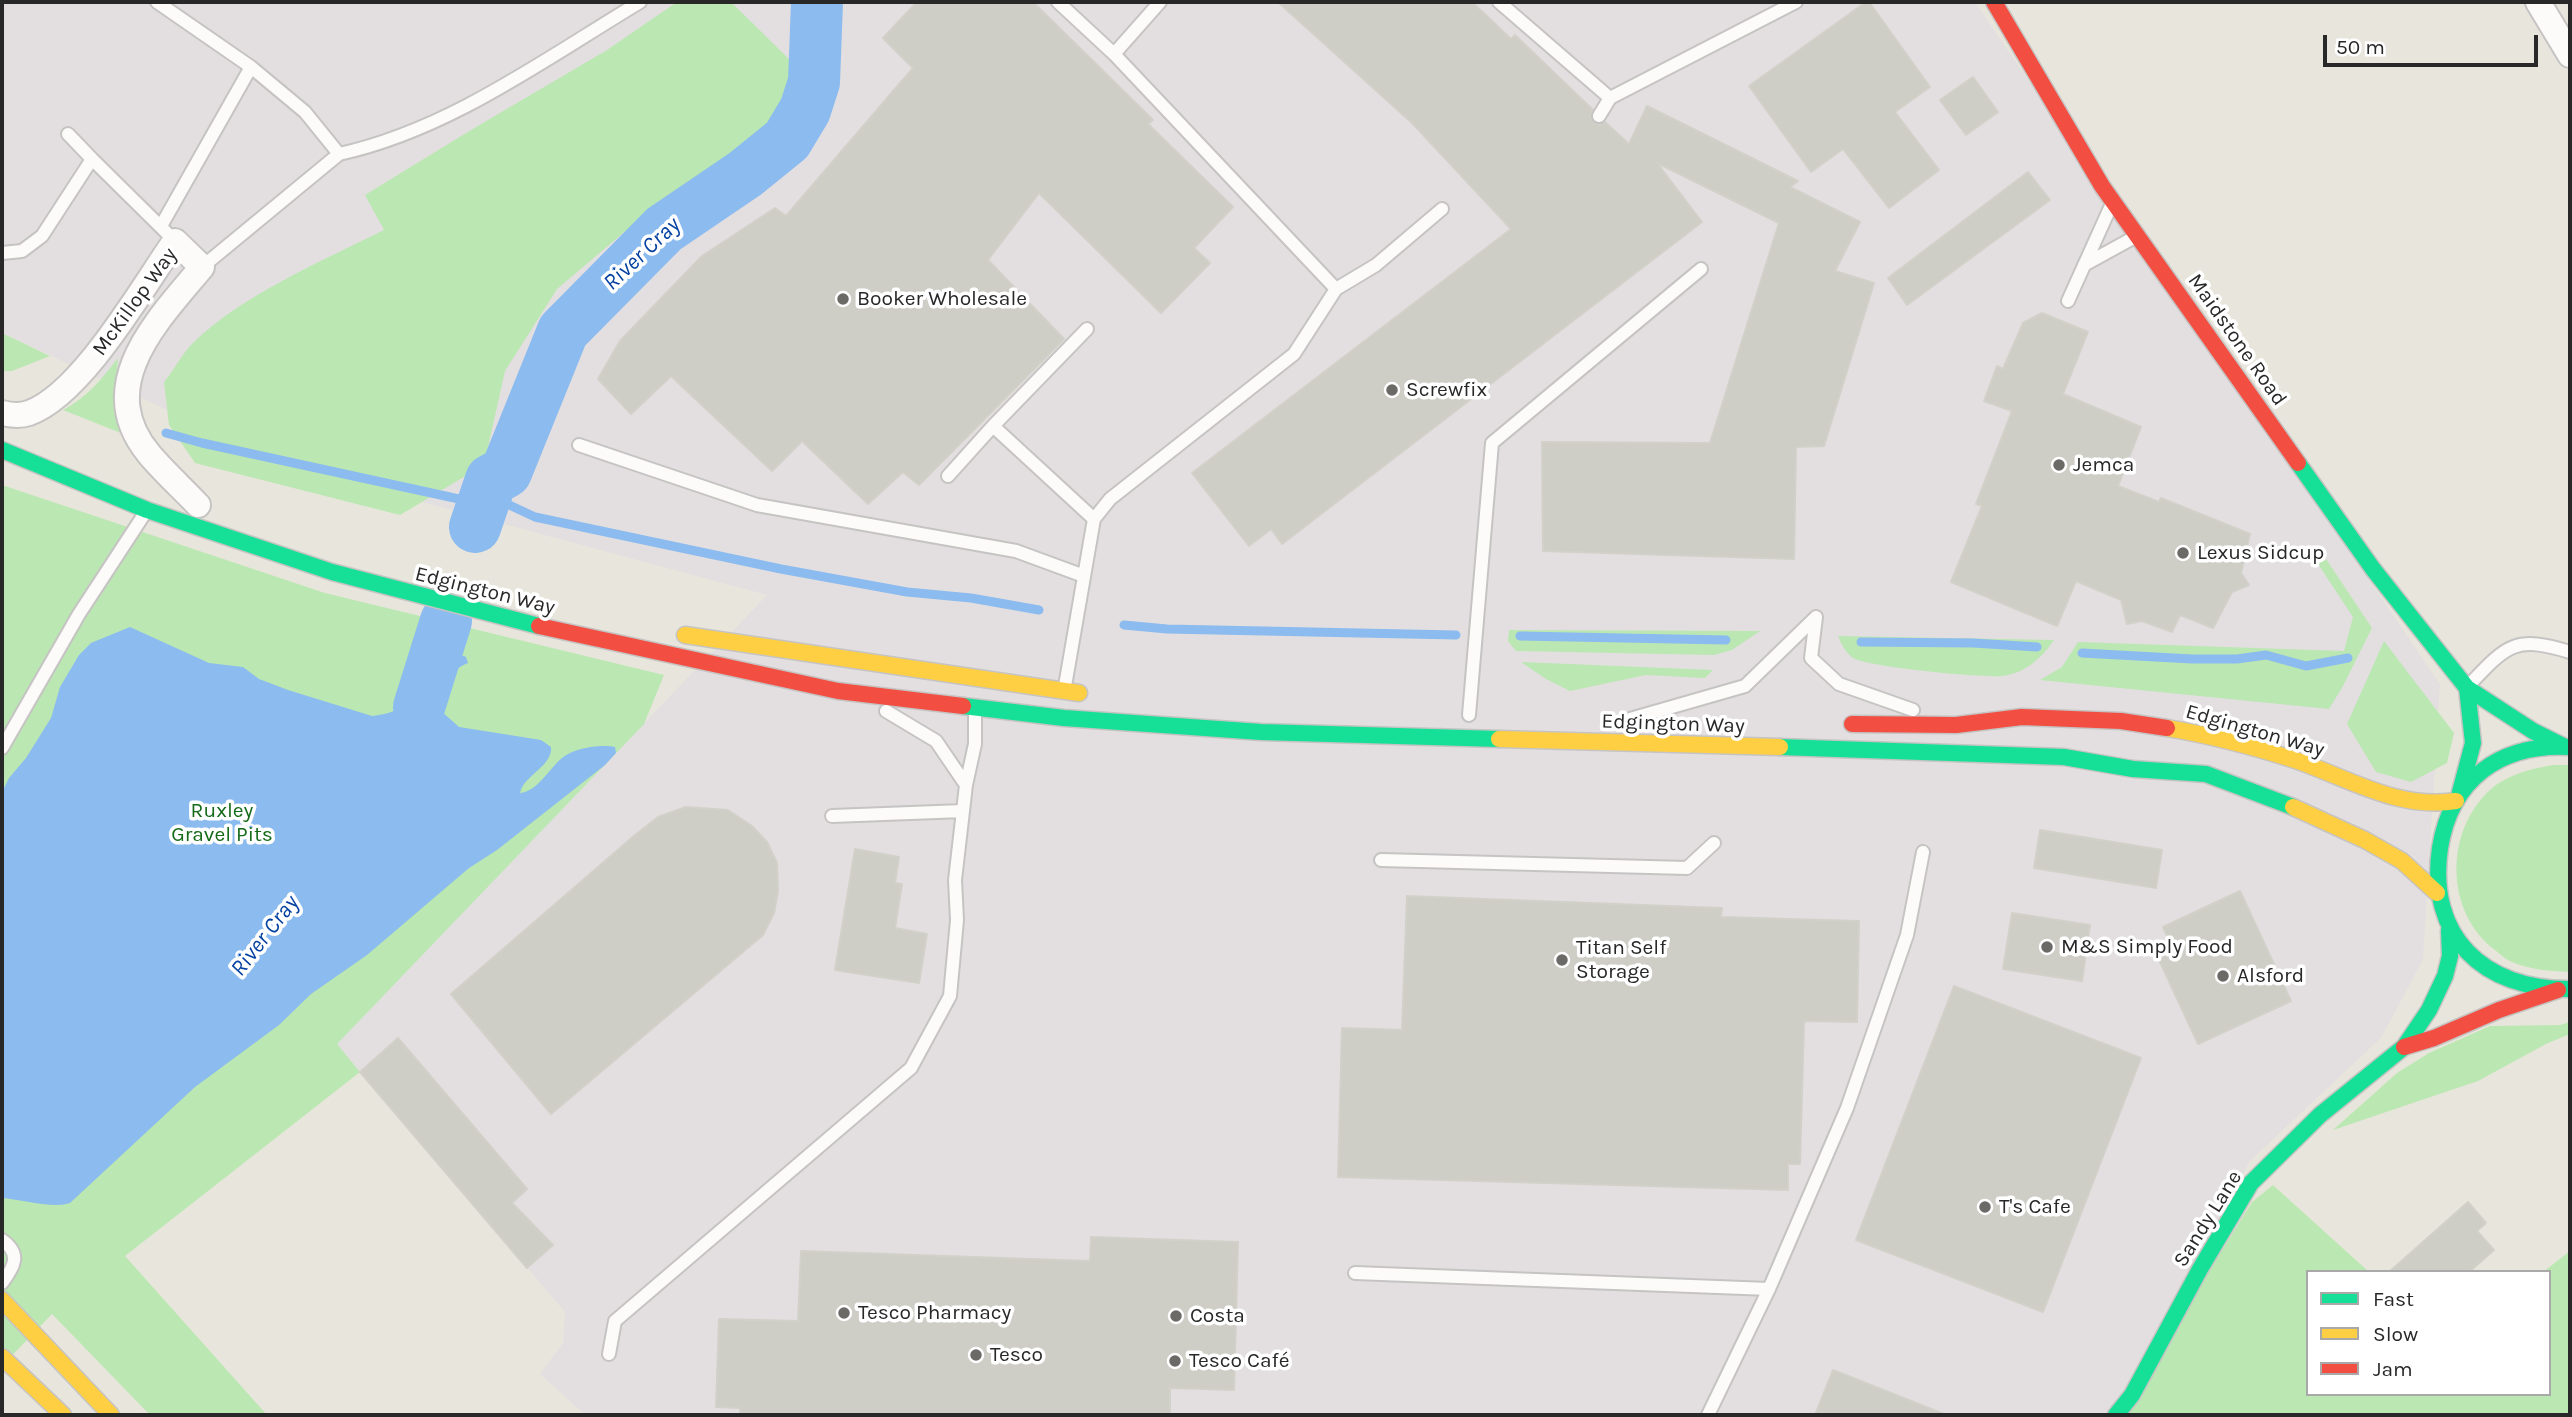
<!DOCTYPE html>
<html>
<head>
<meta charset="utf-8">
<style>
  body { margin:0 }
  #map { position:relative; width:2572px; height:1417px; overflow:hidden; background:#e8e6dc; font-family:Karla,sans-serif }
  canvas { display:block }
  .frame { position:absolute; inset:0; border:4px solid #282828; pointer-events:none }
  .legend { position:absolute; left:2306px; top:1270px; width:245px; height:126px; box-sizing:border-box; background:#fff; border:2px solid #a9a9a9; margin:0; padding:9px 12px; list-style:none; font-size:21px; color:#282828 }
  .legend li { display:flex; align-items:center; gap:14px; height:35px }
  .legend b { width:35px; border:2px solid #a9a9a9 }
  .scale { position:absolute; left:2323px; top:35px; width:215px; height:32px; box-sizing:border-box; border:4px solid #282828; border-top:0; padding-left:9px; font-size:21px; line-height:24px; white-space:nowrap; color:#282828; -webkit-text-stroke:5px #fff; paint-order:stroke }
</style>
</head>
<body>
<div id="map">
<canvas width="2572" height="1417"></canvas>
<div class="frame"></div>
<ul class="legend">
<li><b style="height:9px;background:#16e098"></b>Fast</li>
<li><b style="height:9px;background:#ffcf43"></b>Slow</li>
<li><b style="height:9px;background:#f24e42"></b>Jam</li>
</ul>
<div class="scale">50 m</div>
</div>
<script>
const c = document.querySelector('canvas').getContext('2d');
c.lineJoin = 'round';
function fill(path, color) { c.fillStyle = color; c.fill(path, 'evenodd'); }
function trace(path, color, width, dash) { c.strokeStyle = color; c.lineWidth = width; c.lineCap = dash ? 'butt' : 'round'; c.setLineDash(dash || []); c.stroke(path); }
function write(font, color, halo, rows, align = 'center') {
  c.font = font + ' Karla,sans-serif'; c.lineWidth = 7; c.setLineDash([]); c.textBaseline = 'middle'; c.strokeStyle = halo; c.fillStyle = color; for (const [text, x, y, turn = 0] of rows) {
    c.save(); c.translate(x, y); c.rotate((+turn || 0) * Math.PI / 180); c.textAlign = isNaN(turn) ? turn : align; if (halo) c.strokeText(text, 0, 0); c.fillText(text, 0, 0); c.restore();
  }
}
fill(new Path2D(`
  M 2,2 L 1975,2 L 2440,684 L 2423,960 L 2381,1038 L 2250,1161 L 2113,1415 L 585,1415 L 540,1374 L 563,1343 L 565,1312 L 336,1044 L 767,595 L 285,465 L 2,333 Z`), '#e3dfe0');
fill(new Path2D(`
  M 677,2 L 731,2 L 799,69 L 787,114 L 755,148 L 668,195 L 557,289 L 505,371 L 484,465 L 400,515 L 195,463 L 169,425 L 164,382 C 174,370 182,354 193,343 C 240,296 324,260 384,230 L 365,195 L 471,130 L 607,50 Z
  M 2,333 L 50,356 L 12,371 L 2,371 Z
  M 118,358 C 115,390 116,404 126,435 L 63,410 C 87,397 101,380 118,358 Z
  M 2,485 L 325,593 L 664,675 L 644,724 L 337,1044 L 360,1072 L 125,1256 L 267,1415 L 150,1415 L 52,1314 L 2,1366 Z
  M 2326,559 L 2372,628 L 2343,686 L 2329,709 L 2040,680 L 2062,667 L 2078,642 L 2344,651 L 2353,617 L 2318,564 Z
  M 1509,630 L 1760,631 L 1732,650 L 1714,655 L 1516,651 L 1508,641 Z
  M 1838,636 L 2054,640 C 2042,658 2025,673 2003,676 C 1982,678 1868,667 1853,658 C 1845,652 1842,645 1838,636 Z
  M 2384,641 L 2454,733 L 2447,763 L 2411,782 L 2376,772 L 2347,724 Z
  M 1521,662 L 1713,670 L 1705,678 L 1646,675 L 1570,691 L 1546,679 Z
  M 2554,765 L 2570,765 L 2570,972 C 2551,971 2531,970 2512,962 C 2506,960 2500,954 2495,950 C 2445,913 2444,832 2490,790 C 2506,775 2533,768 2554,765 Z
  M 2570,1022 L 2570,1034 L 2546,1044 L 2478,1081 L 2333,1130 L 2397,1073 L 2429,1053 L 2490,1026 L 2560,1025 Z
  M 2273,1185 L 2369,1272 L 2308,1272 L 2308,1394 L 2549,1394 L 2549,1272 L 2543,1272 L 2570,1251 L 2570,1415 L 2120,1415 L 2252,1202 Z`), '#bbe7b2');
fill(new Path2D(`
  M 130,627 L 209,663 L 243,667 L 259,679 L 288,690 L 372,716 C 403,713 426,697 418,661 C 417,656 413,651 412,646 L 420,646 L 430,637 L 455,643 L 461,655 L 466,657 L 468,663 C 448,670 441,689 440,710 L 459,727 L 541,740 L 551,747 C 553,766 523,776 520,793 C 538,791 548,770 562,758 C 574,748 600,744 615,747 L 616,753 L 605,765 L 497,850 L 469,868 L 367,955 L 311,994 L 279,1025 L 195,1087 L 70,1203 C 54,1209 19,1199 2,1198 L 2,792 L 9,778 L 26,758 L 51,718 L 60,687 L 79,655 L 91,643 Z`), '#8bbbef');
trace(new Path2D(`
  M 166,433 L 202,443 L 459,499 L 491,480 L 505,503 L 535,517 L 781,569 L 907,592 L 971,598 L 1039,610
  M 1124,625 L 1167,629 L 1456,635
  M 1520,636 L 1726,640
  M 1861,642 L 1973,643 L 2037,647
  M 2082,653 L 2192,659 L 2237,659 L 2266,655 L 2306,666 L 2348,658`), '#8bbbef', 9);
trace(new Path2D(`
  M 475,527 L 491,480 L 506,472 L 563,331 L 664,229 L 745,174 L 787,140 L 805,110 L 814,82 L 817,2
  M 419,707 L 446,621`), '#8bbbef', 52);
const building = new Path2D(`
  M 917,2 L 1033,2 L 1153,120 L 1148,124 L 1233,207 L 1194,248 L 1210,263 L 1161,313 L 1039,193 L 988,260 L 1064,339 L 919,485 L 903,472 L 868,504 L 802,441 L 772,471 L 671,376 L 631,414 L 598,379 L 620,341 L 702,256 L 775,208 L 786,216 L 913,68 L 883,38 Z
  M 1278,2 L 1472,2 L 1511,39 L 1515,35 L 1593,110 L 1590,116 L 1594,123 L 1599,125 L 1605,122 L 1629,144 L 1647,106 L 1798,181 L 1790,187 L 1860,222 L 1835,271 L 1874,283 L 1824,446 L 1796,447 L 1794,559 L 1543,551 L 1542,442 L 1710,443 L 1779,223 L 1657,163 L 1702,222 L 1282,544 L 1271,529 L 1249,546 L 1192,473 L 1511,229 L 1412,123 Z
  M 1866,2 L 1869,2 L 1930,87 L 1895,112 L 1939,170 L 1889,208 L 1843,149 L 1811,172 L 1749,86 Z
  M 1973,77 L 1998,112 L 1966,135 L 1940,100 Z
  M 2028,172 L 2050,200 L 1907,305 L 1888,278 Z
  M 2042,313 L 2088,332 L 2063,394 L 2141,427 L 2118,486 L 2159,502 L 2161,498 L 2250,534 L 2241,573 L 2249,585 L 2232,592 L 2213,628 L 2180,615 L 2172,632 L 2142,621 L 2127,624 L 2121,600 L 2076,581 L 2057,626 L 1951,582 L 1982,506 L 1976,504 L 2012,411 L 1984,401 L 1997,366 L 2003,369 L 2023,323 Z
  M 686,807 L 728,810 L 752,826 L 767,842 L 777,863 L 778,891 L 774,913 L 763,935 L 551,1114 L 451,994 L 635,835 L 658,817 Z
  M 2040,830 L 2162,850 L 2156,888 L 2034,868 Z
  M 855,849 L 899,857 L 895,883 L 902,884 L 895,928 L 927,934 L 919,983 L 835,970 Z
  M 2240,891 L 2291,1001 L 2198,1044 L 2155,951 L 2171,944 L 2163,927 Z
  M 1407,896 L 1722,908 L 1721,917 L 1859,921 L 1857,1022 L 1804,1021 L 1800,1164 L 1788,1164 L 1788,1190 L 1338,1177 L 1342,1028 L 1402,1030 Z
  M 2012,913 L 2090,925 L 2082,981 L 2003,969 Z
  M 1954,986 L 2141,1058 L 2043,1312 L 1856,1240 Z
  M 398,1038 L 527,1189 L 512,1203 L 553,1245 L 527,1268 L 360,1072 Z
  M 2468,1202 L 2486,1223 L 2477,1231 L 2494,1250 L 2469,1272 L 2389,1272 Z
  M 1091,1237 L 1238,1242 L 1234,1390 L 1170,1388 L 1170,1415 L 740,1415 L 740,1408 L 716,1407 L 719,1319 L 798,1321 L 801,1251 L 1090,1261 Z
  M 1833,1370 L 1944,1414 L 1944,1415 L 1815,1415 Z`);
fill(building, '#cecdc6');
trace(building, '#d2d1c9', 2);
const lane = new Path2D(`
  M 157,2 L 251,67 L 305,112 L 339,154
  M 1058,2 L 1114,54
  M 1160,2 L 1114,54 L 1336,289
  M 1499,2 L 1610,98 L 1599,116
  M 1610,98 L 1796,2
  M 68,134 L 92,159
  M 161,226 L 251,67
  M 2,253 L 22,251 L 42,236 L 92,159 L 175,241
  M 2084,265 L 2133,238
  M 202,267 L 339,154 C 449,130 545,59 640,2
  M 2068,301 L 2110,208
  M 1087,329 L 993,426 L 1094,519
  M 579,445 L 757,505 L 1016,551 L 1084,576
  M 948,476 L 993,426
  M 1816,617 L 1811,658 L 1839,684 L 1913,710
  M 2469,685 C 2507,645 2515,635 2570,652
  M 1065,686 L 1094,519 L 1110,499 L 1294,354 L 1336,289 L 1376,265 L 1442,209
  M 886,711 L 936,741 L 966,785
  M 1469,715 L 1492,443 L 1701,269
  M 1630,719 L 1745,686 L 1816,617
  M 2,748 L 79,614 L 145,513
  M 832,816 L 963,811
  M 1381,860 L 1687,868 L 1714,843
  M 2,1240 C 22,1254 14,1267 2,1283
  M 1355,1273 L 1769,1289
  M 609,1354 L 615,1321 L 911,1068 L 950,996 L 957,920 L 955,880 L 966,785 L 975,744 L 975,711
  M 1708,1415 L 1769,1289 L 1847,1108 L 1907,935 L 1923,852`);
const street = new Path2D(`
  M 2538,2 L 2570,55
  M 2,413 C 10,415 20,416 29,413 C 82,394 142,288 175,241 L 202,267 C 158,320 92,385 149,454 C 164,472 182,488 198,505`);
const fast = new Path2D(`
  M 2,450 L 147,510 L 332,572 L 539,626
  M 2298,463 L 2373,569 L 2467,688 L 2533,731 L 2565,747
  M 963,706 L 1064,718 L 1261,732 L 1499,739
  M 1780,747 L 2064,757 L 2133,769 L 2206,774 L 2293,807
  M 2568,747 C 2500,744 2451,779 2440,848 C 2427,936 2483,990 2570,989
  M 2460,792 L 2473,743 L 2467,688
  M 2116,1415 L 2132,1395 L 2200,1269 L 2251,1183 L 2320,1115 L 2404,1047 L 2429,1010 L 2445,976 L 2450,956 L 2449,930`);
const slow = new Path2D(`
  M 685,635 L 1079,693
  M 2167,728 C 2209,735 2251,746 2292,759 C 2347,777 2396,810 2456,801
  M 1499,739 L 1780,747
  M 2293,807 L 2365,840 L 2402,861 L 2437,893
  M 2,1300 L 111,1415
  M 2,1357 L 63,1415`);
const jam = new Path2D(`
  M 1994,2 L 2102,186 L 2298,463
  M 539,626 L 838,691 L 963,706
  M 1852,724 L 1956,725 L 2022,717 L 2121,721 L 2167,728
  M 2404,1047 L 2434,1038 L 2499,1010 L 2558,990`);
trace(lane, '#c5c4c3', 16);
trace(street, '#c5c4c3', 28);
trace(fast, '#c5c4c3', 19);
trace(slow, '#c5c4c3', 19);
trace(jam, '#c5c4c3', 19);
trace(lane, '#fcfbfa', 12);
trace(street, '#fcfbfa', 24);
trace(fast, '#16e098', 16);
trace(slow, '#ffcf43', 16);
trace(jam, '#f24e42', 16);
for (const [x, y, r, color] of [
  [843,299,7,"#6b6a67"],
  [1392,390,7,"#6b6a67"],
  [2059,465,7,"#6b6a67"],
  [2183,553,7,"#6b6a67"],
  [2047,947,7,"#6b6a67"],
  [1562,960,7,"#6b6a67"],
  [2223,976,7,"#6b6a67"],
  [1985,1207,7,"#6b6a67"],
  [844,1313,7,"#6b6a67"],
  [1176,1316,7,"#6b6a67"],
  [976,1355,7,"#6b6a67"],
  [1175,1361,7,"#6b6a67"]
]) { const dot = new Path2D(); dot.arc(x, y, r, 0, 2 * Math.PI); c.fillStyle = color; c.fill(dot); trace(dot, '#fff', 2.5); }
write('21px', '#282828', '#fff', [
  ["Booker Wholesale",857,299],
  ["Screwfix",1406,390],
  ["Jemca",2073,465],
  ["Lexus Sidcup",2197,553],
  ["M&S Simply Food",2061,947],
  ["Titan Self",1576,948],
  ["Storage",1576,972],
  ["Alsford",2237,976],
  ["T's Cafe",1999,1207],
  ["Tesco Pharmacy",858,1313],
  ["Costa",1190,1316],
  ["Tesco",990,1355],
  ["Tesco Café",1189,1361]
], 'left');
write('21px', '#282828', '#fff', [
  ["McKillop Way",135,302,-54],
  ["Maidstone Road",2237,340,55],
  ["Edgington Way",485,591,14],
  ["Edgington Way",1673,724,2],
  ["Edgington Way",2255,731,16],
  ["Sandy Lane",2208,1219,-58]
]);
write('21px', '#146a19', '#fff', [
  ["Ruxley",222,811],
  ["Gravel Pits",222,835]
]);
write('italic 23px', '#0441a1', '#fff', [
  ["River Cray",642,254,-43],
  ["River Cray",265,936,-52]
]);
</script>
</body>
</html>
